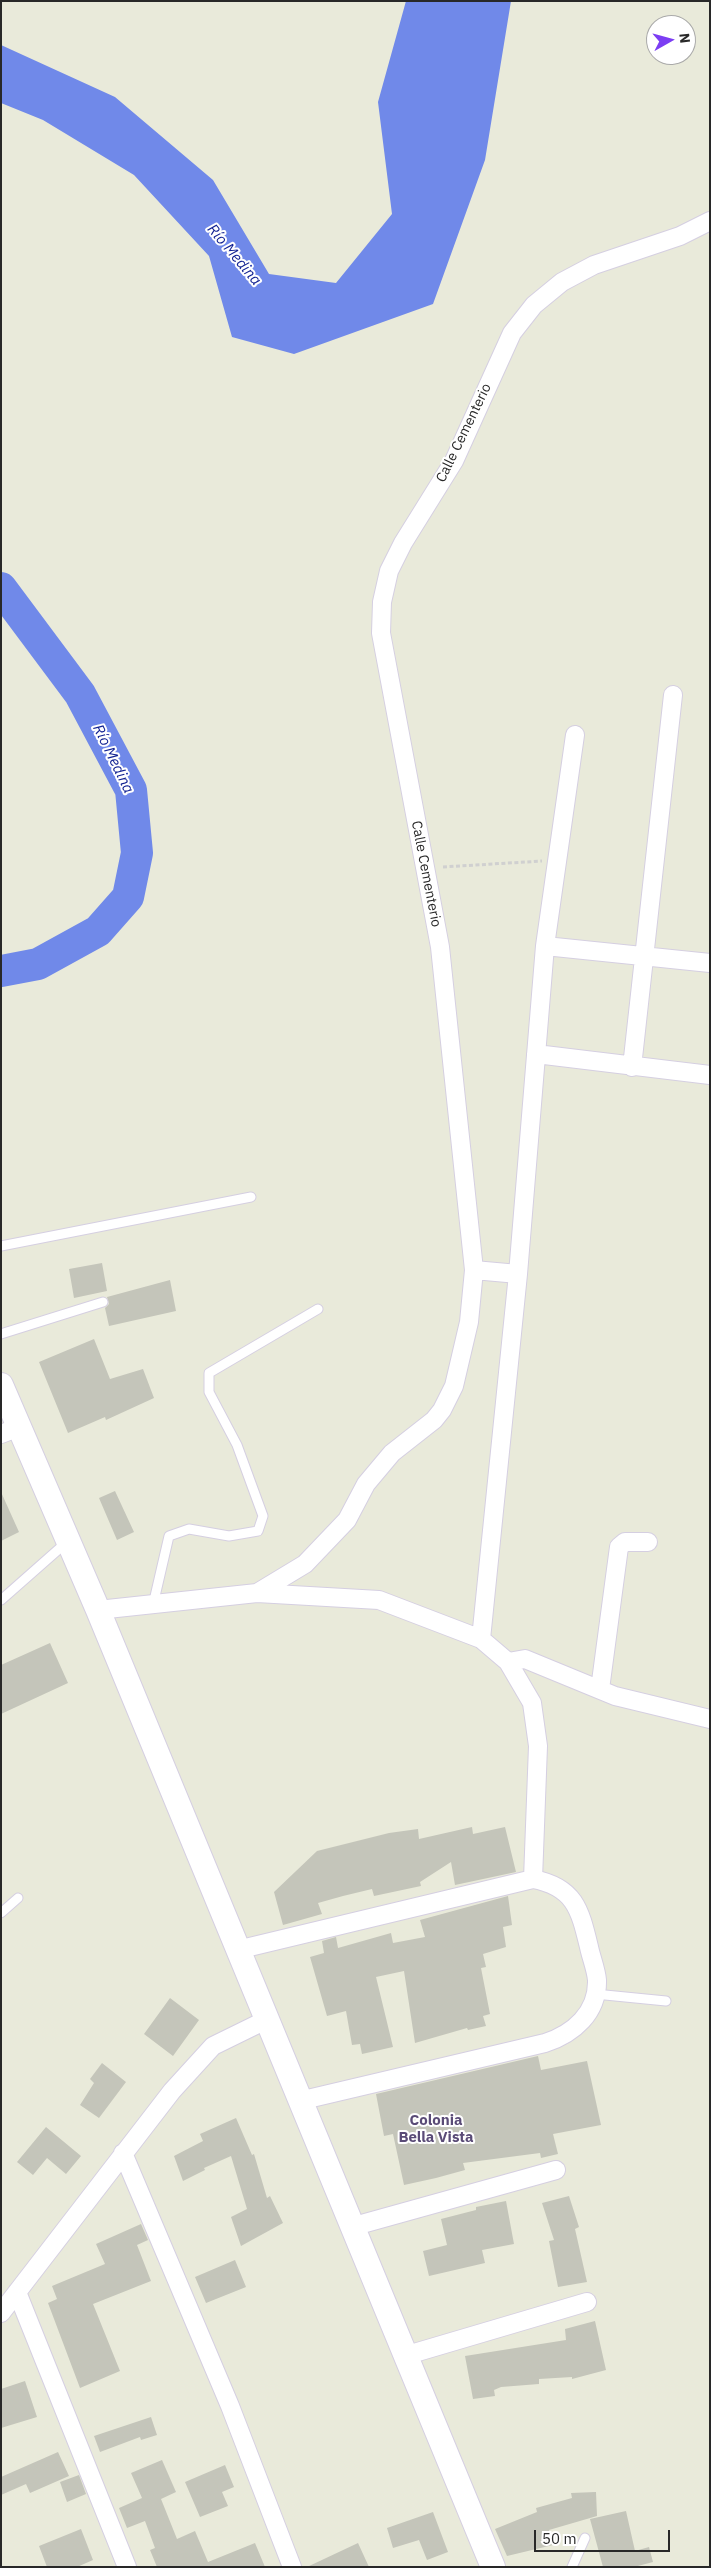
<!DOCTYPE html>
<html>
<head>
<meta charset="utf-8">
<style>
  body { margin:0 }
  #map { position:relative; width:711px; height:2568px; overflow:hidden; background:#e9eada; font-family:"IBM Plex Sans",sans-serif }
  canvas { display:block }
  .frame { position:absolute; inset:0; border:2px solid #282828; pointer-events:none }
  .north { position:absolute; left:646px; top:15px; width:50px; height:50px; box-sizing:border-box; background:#fff; border:1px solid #a9a9a9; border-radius:50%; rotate:83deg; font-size:14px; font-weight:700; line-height:20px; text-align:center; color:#282828 }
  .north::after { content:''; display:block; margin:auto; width:18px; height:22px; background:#7c3ef3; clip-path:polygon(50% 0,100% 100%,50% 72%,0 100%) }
  .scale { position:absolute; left:534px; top:2530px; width:136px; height:22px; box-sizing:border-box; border:2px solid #282828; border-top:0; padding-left:6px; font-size:15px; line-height:18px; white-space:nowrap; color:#282828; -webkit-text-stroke:4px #fff; paint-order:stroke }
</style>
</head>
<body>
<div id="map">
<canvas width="711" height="2568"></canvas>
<div class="frame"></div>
<div class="north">N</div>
<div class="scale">50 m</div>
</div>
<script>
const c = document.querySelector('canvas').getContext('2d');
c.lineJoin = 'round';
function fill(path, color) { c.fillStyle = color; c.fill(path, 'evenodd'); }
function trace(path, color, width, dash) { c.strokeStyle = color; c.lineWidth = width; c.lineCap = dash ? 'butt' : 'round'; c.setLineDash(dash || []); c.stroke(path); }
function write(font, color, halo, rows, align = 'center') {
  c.font = font + ' "IBM Plex Sans",sans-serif'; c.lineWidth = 4; c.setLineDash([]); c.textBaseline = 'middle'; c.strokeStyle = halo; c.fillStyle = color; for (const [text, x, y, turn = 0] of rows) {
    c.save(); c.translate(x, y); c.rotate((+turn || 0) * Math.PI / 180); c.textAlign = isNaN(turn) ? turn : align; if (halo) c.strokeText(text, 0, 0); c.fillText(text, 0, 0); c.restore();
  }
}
fill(new Path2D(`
  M 406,1 L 511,1 L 485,160 L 433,304 L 294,354 L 232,337 L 209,256 L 134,175 L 43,120 L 1,103 L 1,45 L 115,97 L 213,180 L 269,274 L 336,283 L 392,214 L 378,102 Z`), '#7089e9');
trace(new Path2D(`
  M 1,588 L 80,694 L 131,790 L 137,853 L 128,897 L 98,931 L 38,964 L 1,971`), '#7089e9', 32);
fill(new Path2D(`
  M 102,1263 L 107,1291 L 74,1298 L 69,1269 Z
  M 170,1280 L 176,1311 L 109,1326 L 105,1308 L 109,1304 L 107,1297 Z
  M 94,1339 L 110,1379 L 143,1369 L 154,1398 L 106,1420 L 105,1417 L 68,1433 L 39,1362 Z
  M 115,1491 L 134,1532 L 117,1540 L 99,1498 Z
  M 1,1492 L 19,1532 L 1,1541 Z
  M 50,1643 L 68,1683 L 1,1714 L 1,1665 Z
  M 472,1827 L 473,1834 L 505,1827 L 516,1872 L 455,1885 L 451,1862 L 420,1882 L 421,1886 L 374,1896 L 372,1889 L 343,1896 L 318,1903 L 322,1914 L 283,1925 L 274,1892 L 317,1851 L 389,1833 L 418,1829 L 419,1839 Z
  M 508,1896 L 512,1925 L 503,1927 L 506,1947 L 483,1954 L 486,1967 L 481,1968 L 490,2014 L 483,2016 L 486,2026 L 468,2030 L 467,2028 L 415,2043 L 404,1971 L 376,1977 L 393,2047 L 362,2054 L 360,2044 L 352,2045 L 346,2011 L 327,2016 L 310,1957 L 324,1953 L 322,1941 L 336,1937 L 338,1948 L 391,1933 L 393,1943 L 425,1937 L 420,1920 Z
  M 170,1998 L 199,2020 L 173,2056 L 144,2034 Z
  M 538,2056 L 541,2070 L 587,2061 L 601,2125 L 553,2134 L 558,2154 L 541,2158 L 540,2153 L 463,2163 L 465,2170 L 436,2178 L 404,2185 L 393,2134 L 384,2136 L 376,2094 Z
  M 102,2063 L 126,2082 L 99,2118 L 80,2105 L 94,2083 L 90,2079 Z
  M 236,2118 L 252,2155 L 254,2154 L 267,2198 L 270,2196 L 283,2223 L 241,2246 L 231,2217 L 247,2209 L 231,2156 L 204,2168 L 205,2170 L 183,2181 L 174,2156 L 203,2141 L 200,2134 Z
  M 46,2127 L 81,2156 L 66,2174 L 47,2158 L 33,2175 L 17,2162 Z
  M 569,2196 L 579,2227 L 575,2229 L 587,2282 L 558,2287 L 549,2241 L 554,2240 L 542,2203 Z
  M 506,2201 L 514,2244 L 482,2250 L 485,2263 L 429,2276 L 423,2251 L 447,2245 L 441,2219 L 476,2210 L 476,2207 Z
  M 141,2224 L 148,2240 L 137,2245 L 151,2281 L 93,2304 L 120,2371 L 80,2388 L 48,2303 L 57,2299 L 52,2286 L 105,2264 L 96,2244 Z
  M 235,2260 L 246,2287 L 206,2303 L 195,2277 Z
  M 595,2321 L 606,2370 L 572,2379 L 572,2377 L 539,2379 L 539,2384 L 501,2387 L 494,2390 L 495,2396 L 473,2399 L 465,2356 L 566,2340 L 565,2329 Z
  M 25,2381 L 37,2417 L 1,2428 L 1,2389 Z
  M 151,2417 L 157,2435 L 141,2440 L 140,2437 L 100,2452 L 94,2436 Z
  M 58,2452 L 69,2476 L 30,2493 L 26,2484 L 1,2495 L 1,2477 Z
  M 162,2460 L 176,2492 L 161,2499 L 177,2539 L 195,2531 L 208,2562 L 255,2543 L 265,2567 L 157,2567 L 150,2550 L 155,2548 L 145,2521 L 127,2528 L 119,2508 L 142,2498 L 131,2473 Z
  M 225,2465 L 234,2487 L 222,2492 L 228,2506 L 200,2517 L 185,2482 Z
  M 79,2475 L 86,2494 L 67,2502 L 60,2482 Z
  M 596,2492 L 597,2516 L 549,2530 L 553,2545 L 507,2556 L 495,2529 L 537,2512 L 536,2508 L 572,2498 L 571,2493 Z
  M 626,2511 L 635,2551 L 649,2547 L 653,2562 L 634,2567 L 603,2567 L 590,2519 Z
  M 433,2512 L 448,2552 L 427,2560 L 419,2540 L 393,2548 L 387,2528 Z
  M 81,2529 L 93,2560 L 77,2567 L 47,2567 L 39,2546 Z
  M 358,2543 L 369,2567 L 307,2567 Z`), '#c4c5ba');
const service = new Path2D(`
  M 1,1246 L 251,1197
  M 1,1334 L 103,1302
  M 1,1600 L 68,1541
  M 153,1605 L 169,1536 L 189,1529 L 229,1536 L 258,1531 L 263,1516 L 237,1445 L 209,1392 L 209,1373 L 318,1309
  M 1,1913 L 18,1898
  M 595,1994 L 666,2001
  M 572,2567 L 585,2538`);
const minor = new Path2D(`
  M 545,946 L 710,963
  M 536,1054 L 710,1075
  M 632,1067 L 673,695
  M 474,1270 L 518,1274
  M 1,1434 L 19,1427
  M 257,1593 L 305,1564 L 347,1520 L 366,1484 L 392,1453 L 434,1420 L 442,1410 L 454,1386 L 469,1322 L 474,1270 L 440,947 L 381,633 L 382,602 L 389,571 L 403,543 L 454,461 L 512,333 L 534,305 L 562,282 L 594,265 L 680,236 L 710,221
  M 98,1610 L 257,1593 L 379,1600 L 481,1639
  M 508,1662 L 525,1659 L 615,1696 L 710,1719
  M 600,1689 L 619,1547 L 625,1542 L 648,1542
  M 533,1879 L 538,1746 L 532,1703 L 508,1662 L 481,1639 L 518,1274 L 545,946 L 575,735
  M 237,1950 L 533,1879 C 575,1887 580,1910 589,1947 C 591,1957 596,1969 597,1980 C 598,2013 573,2034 545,2043 L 299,2101
  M 123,2153 L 230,2406 L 292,2567
  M 351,2227 L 556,2170
  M 17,2292 L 127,2567
  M 1,2313 L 172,2091 L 213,2046 L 266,2020
  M 404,2356 L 587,2302`);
const secondary = new Path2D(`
  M 1,1385 L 98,1610 L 493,2567`);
trace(service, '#d5cfe1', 11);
trace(minor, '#d5cfe1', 20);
trace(secondary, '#d5cfe1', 26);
trace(new Path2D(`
  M 443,867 L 542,861`), '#d0d0d0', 3, [4, 2.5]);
trace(service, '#fff', 9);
trace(minor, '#fff', 18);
trace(secondary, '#fff', 24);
write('14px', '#282828', '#fff', [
  ["Calle Cementerio",464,433,-64],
  ["Calle Cementerio",426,874,79]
]);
write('italic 15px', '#122292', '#fff', [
  ["Río Medina",234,255,50],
  ["Río Medina",113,759,64]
]);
write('bold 15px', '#5a4b77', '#fff', [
  ["Colonia",436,2121],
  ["Bella Vista",436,2138]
]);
</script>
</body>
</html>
